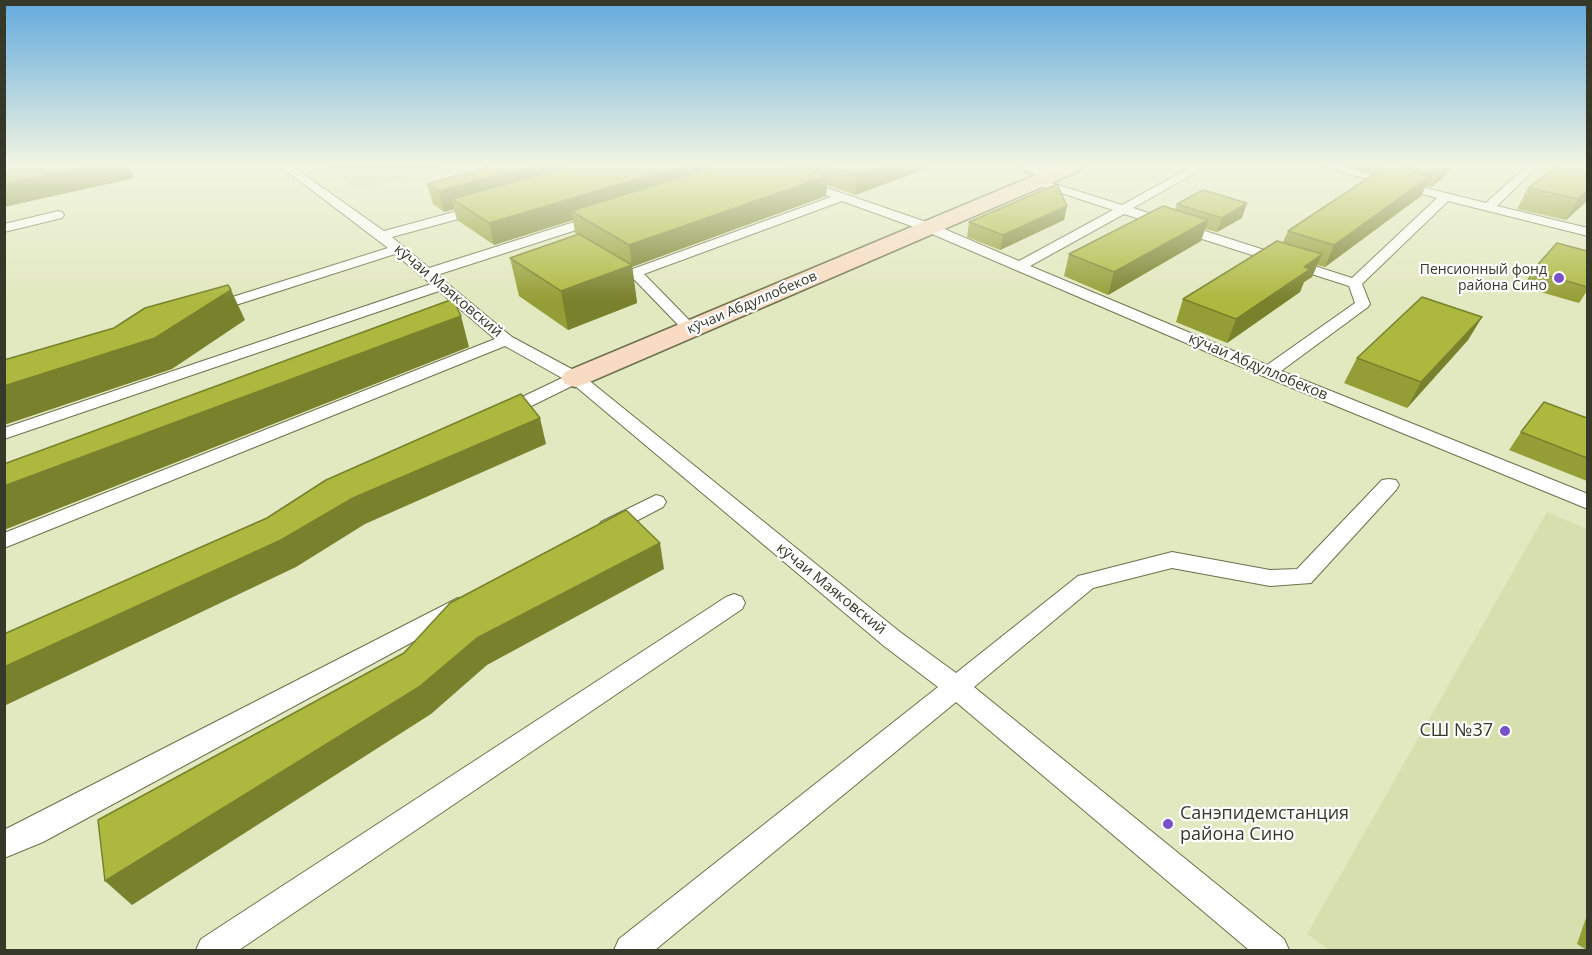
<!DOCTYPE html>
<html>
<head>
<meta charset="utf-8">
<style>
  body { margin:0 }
  #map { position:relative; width:1592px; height:955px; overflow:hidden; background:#e2e8bf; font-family:"Open Sans",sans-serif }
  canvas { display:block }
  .frame { position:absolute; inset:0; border:6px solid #363929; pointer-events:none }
</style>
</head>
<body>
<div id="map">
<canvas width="1592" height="955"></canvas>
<div class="frame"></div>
</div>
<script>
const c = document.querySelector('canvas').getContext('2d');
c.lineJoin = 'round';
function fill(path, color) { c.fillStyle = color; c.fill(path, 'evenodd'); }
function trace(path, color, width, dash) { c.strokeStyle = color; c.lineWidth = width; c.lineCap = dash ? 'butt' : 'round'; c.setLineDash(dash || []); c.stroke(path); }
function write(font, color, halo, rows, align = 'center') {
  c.font = font + ' "Open Sans",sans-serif'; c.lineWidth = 4.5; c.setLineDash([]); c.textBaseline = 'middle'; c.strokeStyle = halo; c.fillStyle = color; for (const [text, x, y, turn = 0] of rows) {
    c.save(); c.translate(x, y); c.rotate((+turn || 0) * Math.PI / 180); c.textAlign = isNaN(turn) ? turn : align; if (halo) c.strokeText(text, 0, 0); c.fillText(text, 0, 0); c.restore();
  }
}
fill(new Path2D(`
  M 326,166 L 448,166 L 357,189 Z
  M 1547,512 L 1587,529 L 1587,950 L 1329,950 L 1307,934 Z`), '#d7dfae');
const lane = new Path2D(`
  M 280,166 L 292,166 L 384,231 L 476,206 L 484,206 L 484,212 L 392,237 L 429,268 L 593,216 L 601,216 L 603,219 L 601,222 L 437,275 L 512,337 L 581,374 L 900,632 L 956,673 L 1078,576 L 1086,574 L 1172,552 L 1270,570 L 1297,569 L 1382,480 L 1389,479 L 1396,480 L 1399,485 L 1396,490 L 1311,583 L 1270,586 L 1172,568 L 1093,588 L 974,687 L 1284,939 L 1289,950 L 1249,950 L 956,702 L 655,950 L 614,950 L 619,939 L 938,687 L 884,646 L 574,385 L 511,416 L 499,416 L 496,412 L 499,408 L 562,378 L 505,346 L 4,548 L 4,533 L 495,339 L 439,291 L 4,439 L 4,428 L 431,284 L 395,254 L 217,311 L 207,311 L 205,308 L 207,305 L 388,248 Z
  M 1193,166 L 1207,166 L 1133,208 L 1352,278 L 1437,198 L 1319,166 L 1338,166 L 1486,203 L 1526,166 L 1538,166 L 1497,206 L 1588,228 L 1588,236 L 1448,201 L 1362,284 L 1370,304 L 1368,307 L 1281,371 L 1588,494 L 1588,509 L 1263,376 L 925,231 L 842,201 L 644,274 L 696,327 L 699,330 L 696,333 L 686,333 L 628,273 L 630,270 L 831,197 L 797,184 L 795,182 L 801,179 L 935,225 L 1019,261 L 1113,210 L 1034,184 L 1034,180 L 1042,180 L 1122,205 ZM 1124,214 L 1349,286 L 1355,303 L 1267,365 L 1030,266 Z
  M 58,211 L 62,212 L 64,215 L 62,218 L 4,232 L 4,224 Z
  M 656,495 L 663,497 L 666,502 L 663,507 L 615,532 L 608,534 L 601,532 L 598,527 L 601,522 Z
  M 734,594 L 742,597 L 745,603 L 742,609 L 239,950 L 196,950 L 201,939 L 726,597 Z
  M 458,598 L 466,601 L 469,607 L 466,613 L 43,842 L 4,858 L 4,830 Z`);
const street = new Path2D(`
  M 1020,166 C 1033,166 1055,162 1064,174 L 1061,178 L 1054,180 L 1022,170 Z`);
const secondary = new Path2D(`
  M 1057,166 L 1083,166 L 1081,170 L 585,384 L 575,387 L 565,384 L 561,378 L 565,372 Z`);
trace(lane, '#6c714c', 2);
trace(street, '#6c714c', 3);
trace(secondary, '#6c714c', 3);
fill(lane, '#fff');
fill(street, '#fff');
fill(secondary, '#f9dac2');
fill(new Path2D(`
  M 624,166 L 933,166 L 855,195 L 827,185 L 826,196 L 632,266 L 637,303 L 568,330 L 519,296 L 510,258 L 578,235 L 575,233 L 573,220 L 494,245 L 457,220 L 454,209 L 444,212 L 433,204 L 427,184 Z
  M 1343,166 L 1456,166 L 1432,187 L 1426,186 L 1421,196 L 1325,267 L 1317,265 L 1312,277 L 1304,282 L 1300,292 L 1227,343 L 1176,322 L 1183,299 L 1283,242 L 1288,231 L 1375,174 Z
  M 1528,188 L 1587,201 L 1566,220 L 1517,209 Z
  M 1177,204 L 1242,218 L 1217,232 L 1205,229 L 1201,241 L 1108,295 L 1064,276 L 1069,254 L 1175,210 Z
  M 1067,206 L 1064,220 L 1000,250 L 967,237 L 969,222 Z
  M 1587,251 L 1587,291 L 1579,303 L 1523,287 L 1532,271 Z
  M 1482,317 L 1468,340 L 1407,408 L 1344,383 L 1357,358 Z
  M 1587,418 L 1587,481 L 1509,450 L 1521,432 Z
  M 1587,915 L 1587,950 L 1577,944 Z`), '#959e36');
fill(new Path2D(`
  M 90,166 L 129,166 L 135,178 L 4,207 L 4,184 Z
  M 533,166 L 590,166 L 452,199 L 454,209 L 444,212 L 439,191 Z
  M 681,166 L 707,166 L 708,178 L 571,211 L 573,220 L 494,245 L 489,223 Z
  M 881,166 L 933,166 L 855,195 L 856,175 Z
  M 1447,166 L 1456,166 L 1432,187 L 1438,173 Z
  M 827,176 L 826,196 L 632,267 L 629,245 Z
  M 1430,176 L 1421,196 L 1325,267 L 1334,245 Z
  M 1587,191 L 1587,201 L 1566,220 L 1578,199 Z
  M 1247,203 L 1242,218 L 1217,232 L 1222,218 Z
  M 1067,206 L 1064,220 L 1000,250 L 1003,235 Z
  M 1208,220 L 1201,241 L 1108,295 L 1114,272 Z
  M 1322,254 L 1312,277 L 1304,282 L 1300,292 L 1227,343 L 1236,319 Z
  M 632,265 L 637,303 L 568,330 L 561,291 Z
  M 231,290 L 245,320 L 172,369 L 4,425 L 4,386 Z
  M 461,316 L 469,347 L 4,530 L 4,486 Z
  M 1482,317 L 1468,340 L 1407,408 L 1421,382 Z
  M 540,418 L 546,444 L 365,524 L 296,567 L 4,706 L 4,667 L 353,498 Z
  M 660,543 L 664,569 L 487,665 L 431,714 L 132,905 L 105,881 L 477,638 Z`), '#79812c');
const building = new Path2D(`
  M 4,166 L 90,166 L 4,184 Z
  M 491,166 L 533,166 L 439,191 L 427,184 Z
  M 571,166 L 681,166 L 489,223 L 452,199 Z
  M 718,166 L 776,166 L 805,168 L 827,176 L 629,245 L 571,211 Z
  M 831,166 L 881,166 L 856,175 Z
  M 1386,166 L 1393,166 L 1430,176 L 1334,245 L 1288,231 Z
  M 1407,166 L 1447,166 L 1438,173 Z
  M 1557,166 L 1587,166 L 1587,191 L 1578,199 L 1528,188 Z
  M 1057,184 L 1067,206 L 1003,235 L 969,222 Z
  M 1203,190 L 1247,203 L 1222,218 L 1177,204 Z
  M 1163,206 L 1208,220 L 1114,272 L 1069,254 Z
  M 579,234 L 632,265 L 561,291 L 510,258 Z
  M 1277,241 L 1322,254 L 1304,267 L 1310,269 L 1236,319 L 1183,299 Z
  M 1557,243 L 1587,251 L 1587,287 L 1532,271 Z
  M 228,285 L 231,290 L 155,338 L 4,386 L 4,360 L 114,328 L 145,308 Z
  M 1422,297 L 1482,317 L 1421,382 L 1357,358 Z
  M 453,299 L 461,316 L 4,486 L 4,464 Z
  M 521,394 L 540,418 L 353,498 L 281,540 L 4,667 L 4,634 L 267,518 L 326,480 Z
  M 1544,402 L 1587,418 L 1587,458 L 1521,432 Z
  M 626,510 L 660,543 L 477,638 L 419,687 L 105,881 L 98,820 L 404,653 L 450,603 Z`);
fill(building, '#adb83f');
trace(building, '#79812c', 1.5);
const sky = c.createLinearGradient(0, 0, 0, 300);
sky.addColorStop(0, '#62aadd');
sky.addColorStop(0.55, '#f2f5e2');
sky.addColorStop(1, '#f2f5e200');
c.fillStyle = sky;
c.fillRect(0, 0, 1592, 300);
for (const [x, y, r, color] of [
  [1559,278,6,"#7952cb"],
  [1505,731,6,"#7952cb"],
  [1168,824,6,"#7952cb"]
]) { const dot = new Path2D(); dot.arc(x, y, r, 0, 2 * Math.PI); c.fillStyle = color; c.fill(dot); trace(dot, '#fff', 2); }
write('14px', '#363929', '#fff', [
  ["Пенсионный фонд",1547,270],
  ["района Сино",1547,286]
], 'right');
write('14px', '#363929', '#fff', [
  ["кӯчаи Абдуллобеков",752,303,-23]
]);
write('15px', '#363929', '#fff', [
  ["кӯчаи Маяковский",448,291,40],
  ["кӯчаи Абдуллобеков",1258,367,23],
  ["кӯчаи Маяковский",831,589,39]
]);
write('18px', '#363929', '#fff', [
  ["СШ №37",1493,731],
  ["Санэпидемстанция",1180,814,"left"],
  ["района Сино",1180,835,"left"]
], 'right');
</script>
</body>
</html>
